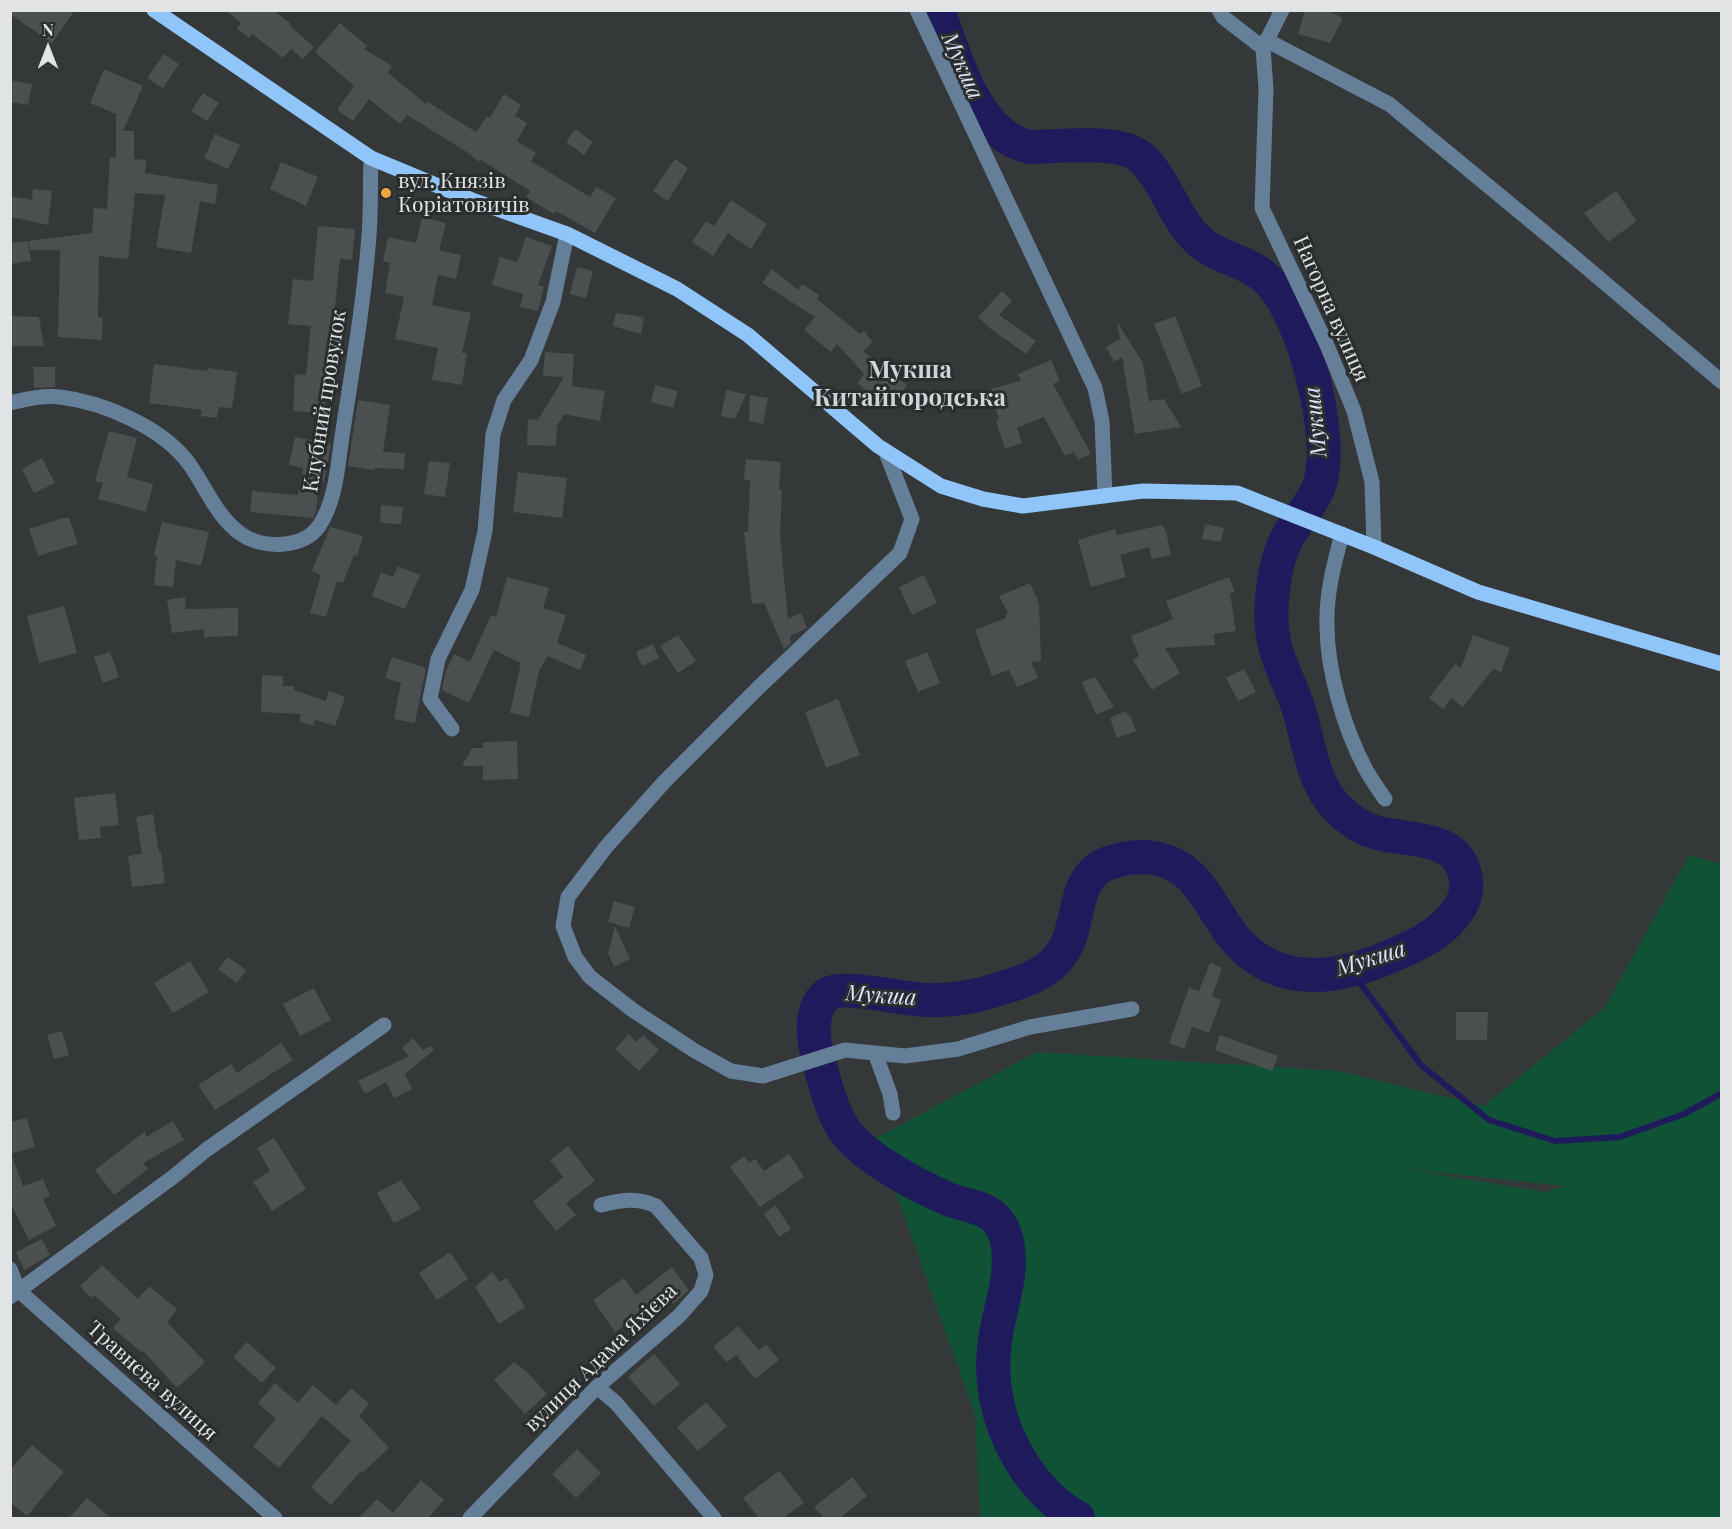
<!DOCTYPE html>
<html>
<head>
<meta charset="utf-8">
<style>
  body { margin:0 }
  #map { position:relative; width:1732px; height:1529px; overflow:hidden; background:#343839; font-family:"Playfair Display",serif }
  canvas { display:block }
  .frame { position:absolute; inset:0; border:12px solid #e1e3e4; pointer-events:none }
  .north { position:absolute; left:18px; top:18px; width:60px; height:60px; -webkit-text-stroke:4px #2a2d2e; paint-order:stroke; rotate:0deg; font-size:16px; font-weight:700; line-height:24px; text-align:center; color:#e1e3e4 }
  .north::after { content:''; display:block; margin:auto; width:21px; height:27px; background:#e1e3e4; clip-path:polygon(50% 0,100% 100%,50% 72%,0 100%) }
</style>
</head>
<body>
<div id="map">
<canvas width="1732" height="1529"></canvas>
<div class="frame"></div>
<div class="north">N</div>
</div>
<script>
const c = document.querySelector('canvas').getContext('2d');
c.lineJoin = 'round';
function fill(path, color) { c.fillStyle = color; c.fill(path, 'evenodd'); }
function trace(path, color, width, dash) { c.strokeStyle = color; c.lineWidth = width; c.lineCap = dash ? 'butt' : 'round'; c.setLineDash(dash || []); c.stroke(path); }
function write(font, color, halo, rows, align = 'center') {
  c.font = font + ' "Playfair Display",serif'; c.lineWidth = 6; c.setLineDash([]); c.textBaseline = 'middle'; c.strokeStyle = halo; c.fillStyle = color; for (const [text, x, y, turn = 0] of rows) {
    c.save(); c.translate(x, y); c.rotate((+turn || 0) * Math.PI / 180); c.textAlign = isNaN(turn) ? turn : align; if (halo) c.strokeText(text, 0, 0); c.fillText(text, 0, 0); c.restore();
  }
}
fill(new Path2D(`
  M 1689,855 L 1721,864 L 1721,1518 L 980,1518 L 975,1414 L 876,1138 L 1037,1052 L 1338,1071 L 1484,1106 L 1605,1007 ZM 1405,1169 L 1406,1169 L 1565,1186 L 1545,1192 Z`), '#0f5236');
trace(new Path2D(`
  M 1351,971 L 1421,1065 L 1489,1120 L 1555,1141 L 1620,1137 L 1684,1114 L 1722,1093`), '#1f1a5b', 6);
trace(new Path2D(`
  M 938,10 C 955,55 975,136 1030,147 C 1058,147 1117,139 1139,156 C 1149,163 1156,175 1162,185 C 1173,203 1181,223 1196,238 C 1216,259 1249,260 1270,282 C 1304,318 1334,435 1320,483 C 1314,502 1298,519 1288,536 C 1273,564 1267,615 1275,646 C 1280,666 1290,684 1297,704 C 1309,739 1310,778 1336,807 C 1348,819 1362,829 1378,833 C 1407,841 1453,835 1464,871 C 1468,884 1467,896 1460,907 C 1442,936 1409,949 1379,961 C 1325,982 1271,984 1232,935 C 1206,900 1195,859 1143,857 C 1131,857 1117,860 1106,864 C 1072,879 1081,922 1064,950 C 1051,972 1026,981 1002,988 C 979,996 953,1001 929,1000 C 906,1000 847,985 830,993 C 822,997 818,1004 816,1012 C 810,1032 817,1054 822,1073 C 828,1093 833,1114 845,1131 C 866,1159 916,1185 948,1199 C 963,1205 982,1206 994,1217 C 1009,1231 1010,1256 1008,1275 C 1005,1300 996,1324 994,1349 C 988,1414 1020,1484 1078,1518`), '#1f1a5b', 34);
fill(new Path2D(`
  M 10,10 L 75,10 L 52,43 L 10,14 Z
  M 225,10 L 273,10 L 291,24 L 290,26 L 314,47 L 303,59 L 291,49 L 283,58 L 252,34 L 249,38 L 237,28 L 241,23 Z
  M 1305,10 L 1327,10 L 1343,18 L 1330,43 L 1298,34 Z
  M 340,23 L 367,46 L 364,49 L 392,66 L 388,73 L 426,104 L 428,102 L 476,132 L 487,116 L 490,118 L 504,94 L 521,105 L 515,116 L 527,123 L 517,141 L 536,153 L 531,161 L 590,197 L 596,187 L 616,198 L 595,233 L 556,211 L 554,214 L 526,197 L 530,191 L 480,159 L 479,162 L 464,150 L 407,115 L 400,124 L 369,99 L 353,121 L 337,110 L 354,86 L 315,52 Z
  M 164,54 L 179,64 L 163,88 L 147,78 Z
  M 104,69 L 143,86 L 123,131 L 134,131 L 134,159 L 146,160 L 145,173 L 218,185 L 215,204 L 200,201 L 191,253 L 156,247 L 165,195 L 135,193 L 128,259 L 99,256 L 98,317 L 103,318 L 102,340 L 58,337 L 60,250 L 30,250 L 29,241 L 92,233 L 94,208 L 107,209 L 110,157 L 116,158 L 116,114 L 90,103 Z
  M 10,80 L 32,84 L 28,105 L 10,102 Z
  M 203,93 L 219,103 L 207,121 L 191,111 Z
  M 575,129 L 593,142 L 584,155 L 566,142 Z
  M 215,134 L 240,145 L 228,169 L 204,158 Z
  M 675,159 L 688,168 L 668,201 L 653,191 Z
  M 281,162 L 318,177 L 306,206 L 270,189 Z
  M 33,189 L 52,191 L 48,225 L 10,217 L 10,196 L 32,200 Z
  M 1616,191 L 1637,221 L 1608,242 L 1584,213 Z
  M 731,200 L 767,224 L 751,249 L 728,233 L 713,256 L 692,242 L 706,221 L 714,226 Z
  M 422,217 L 446,223 L 439,250 L 461,255 L 456,279 L 438,275 L 432,305 L 471,313 L 462,353 L 467,353 L 462,385 L 432,380 L 438,348 L 395,339 L 404,297 L 385,293 L 390,263 L 383,261 L 388,237 L 416,243 Z
  M 318,226 L 355,229 L 352,260 L 340,259 L 331,345 L 340,346 L 337,370 L 327,369 L 324,413 L 293,411 L 295,374 L 306,375 L 311,326 L 288,324 L 293,279 L 313,281 Z
  M 526,237 L 552,246 L 538,285 L 544,287 L 538,311 L 520,307 L 523,294 L 492,285 L 500,257 L 517,262 Z
  M 28,241 L 31,261 L 10,264 L 10,243 Z
  M 577,267 L 593,271 L 586,298 L 570,294 Z
  M 772,269 L 798,290 L 802,284 L 819,295 L 817,299 L 860,334 L 864,331 L 873,342 L 863,351 L 907,385 L 889,408 L 857,383 L 864,374 L 837,344 L 831,352 L 804,330 L 815,317 L 762,283 Z
  M 1002,291 L 1012,301 L 999,315 L 1036,341 L 1026,354 L 991,329 L 978,317 Z
  M 616,313 L 644,317 L 641,334 L 613,326 Z
  M 10,316 L 39,317 L 44,346 L 10,346 Z
  M 1175,316 L 1202,386 L 1182,394 L 1154,324 Z
  M 1117,322 L 1143,363 L 1149,401 L 1164,399 L 1181,427 L 1135,434 L 1122,357 L 1114,362 L 1106,347 L 1120,339 Z
  M 545,352 L 574,354 L 572,386 L 605,391 L 600,421 L 564,414 L 557,426 L 556,446 L 527,445 L 528,419 L 538,420 L 564,377 L 543,376 Z
  M 1051,360 L 1060,381 L 1053,384 L 1091,454 L 1078,460 L 1074,452 L 1065,456 L 1044,417 L 1017,428 L 1022,443 L 1005,449 L 996,421 L 999,420 L 990,389 L 1021,381 L 1018,374 Z
  M 154,364 L 207,371 L 208,368 L 237,372 L 232,408 L 219,407 L 217,418 L 201,416 L 202,410 L 149,403 Z
  M 33,367 L 55,367 L 55,387 L 34,388 Z
  M 655,385 L 678,391 L 673,408 L 651,402 Z
  M 726,390 L 746,394 L 735,419 L 721,416 Z
  M 750,395 L 768,398 L 763,424 L 749,421 Z
  M 358,400 L 390,405 L 383,452 L 405,453 L 404,469 L 374,468 L 374,470 L 348,466 Z
  M 109,431 L 137,438 L 127,477 L 153,484 L 146,512 L 98,499 L 103,483 L 95,481 Z
  M 295,437 L 331,444 L 324,482 L 319,481 L 316,511 L 313,518 L 250,512 L 252,491 L 298,495 L 303,468 L 289,465 Z
  M 42,458 L 55,483 L 34,493 L 22,469 Z
  M 746,459 L 781,462 L 779,489 L 782,490 L 780,536 L 788,619 L 801,613 L 807,628 L 790,636 L 791,644 L 784,649 L 764,603 L 752,604 L 744,532 L 748,532 L 750,480 L 744,480 Z
  M 429,461 L 450,463 L 445,497 L 424,494 Z
  M 518,472 L 567,478 L 562,518 L 513,512 Z
  M 381,505 L 403,507 L 401,524 L 380,523 Z
  M 63,518 L 69,518 L 78,544 L 38,556 L 29,529 Z
  M 162,522 L 209,532 L 201,566 L 176,560 L 173,587 L 154,585 L 157,556 L 154,555 Z
  M 1205,524 L 1224,528 L 1221,542 L 1202,539 Z
  M 1162,525 L 1166,531 L 1171,555 L 1152,559 L 1149,547 L 1120,555 L 1126,577 L 1091,587 L 1078,540 L 1115,529 L 1117,535 Z
  M 330,527 L 363,536 L 357,556 L 354,555 L 343,583 L 337,581 L 326,617 L 310,613 L 321,575 L 312,571 Z
  M 398,566 L 420,575 L 405,609 L 372,596 L 381,572 L 393,577 Z
  M 924,575 L 937,603 L 912,615 L 899,587 Z
  M 507,577 L 549,588 L 543,608 L 566,615 L 557,643 L 586,655 L 580,670 L 548,656 L 539,671 L 529,717 L 510,713 L 521,663 L 494,650 L 469,703 L 442,690 L 445,673 L 454,654 L 470,662 L 491,615 L 496,617 Z
  M 1229,577 L 1235,592 L 1230,594 L 1236,631 L 1214,634 L 1215,645 L 1165,648 L 1180,673 L 1152,690 L 1133,660 L 1139,656 L 1131,636 L 1173,619 L 1166,601 Z
  M 1030,583 L 1039,603 L 1041,661 L 1031,662 L 1038,678 L 1017,687 L 1009,670 L 992,676 L 975,630 L 1006,618 L 1005,615 L 1008,613 L 999,596 Z
  M 185,597 L 186,609 L 238,608 L 238,636 L 204,637 L 204,629 L 172,633 L 167,600 Z
  M 64,606 L 77,653 L 39,663 L 27,616 Z
  M 678,635 L 696,661 L 678,673 L 660,646 Z
  M 1473,635 L 1510,648 L 1501,672 L 1493,669 L 1463,707 L 1451,698 L 1443,709 L 1429,698 L 1455,664 L 1461,668 Z
  M 653,644 L 659,658 L 642,666 L 636,652 Z
  M 110,652 L 119,677 L 103,683 L 94,657 Z
  M 927,652 L 940,683 L 918,692 L 905,661 Z
  M 392,657 L 426,668 L 415,723 L 394,719 L 401,683 L 385,678 Z
  M 1244,669 L 1256,692 L 1238,701 L 1226,678 Z
  M 262,675 L 283,676 L 283,686 L 294,686 L 294,690 L 326,701 L 329,691 L 345,697 L 335,726 L 315,720 L 313,726 L 299,721 L 301,714 L 261,712 Z
  M 1095,677 L 1114,707 L 1096,715 L 1082,682 Z
  M 838,699 L 860,755 L 826,768 L 805,712 Z
  M 1126,711 L 1128,716 L 1130,715 L 1136,731 L 1117,738 L 1110,718 Z
  M 517,741 L 518,779 L 483,780 L 483,766 L 462,766 L 472,748 L 483,748 L 483,742 Z
  M 115,793 L 119,825 L 100,827 L 101,838 L 79,840 L 74,798 Z
  M 153,814 L 159,852 L 161,852 L 165,883 L 132,887 L 128,856 L 142,854 L 136,817 Z
  M 614,901 L 635,907 L 629,928 L 608,922 Z
  M 615,926 L 630,959 L 614,967 L 608,953 Z
  M 228,957 L 246,970 L 237,983 L 218,969 Z
  M 190,961 L 209,992 L 173,1013 L 154,983 Z
  M 1210,963 L 1222,968 L 1212,996 L 1221,1000 L 1209,1033 L 1192,1027 L 1184,1049 L 1169,1043 L 1189,988 L 1199,991 Z
  M 314,988 L 331,1020 L 300,1036 L 283,1004 Z
  M 1456,1012 L 1488,1012 L 1487,1040 L 1456,1040 Z
  M 62,1031 L 69,1055 L 54,1059 L 47,1035 Z
  M 629,1034 L 636,1042 L 643,1035 L 659,1050 L 639,1071 L 615,1049 Z
  M 1220,1035 L 1278,1056 L 1272,1071 L 1215,1050 Z
  M 413,1038 L 423,1050 L 430,1046 L 434,1050 L 405,1074 L 412,1089 L 394,1098 L 386,1082 L 365,1094 L 358,1081 L 409,1056 L 402,1048 Z
  M 281,1043 L 293,1060 L 215,1110 L 198,1085 L 231,1064 L 237,1073 Z
  M 27,1118 L 35,1147 L 10,1154 L 10,1122 Z
  M 173,1121 L 184,1140 L 143,1163 L 148,1169 L 114,1195 L 95,1170 L 145,1131 L 146,1137 Z
  M 274,1138 L 306,1189 L 272,1211 L 253,1182 L 270,1171 L 257,1148 Z
  M 568,1146 L 595,1181 L 566,1203 L 576,1215 L 556,1231 L 533,1202 L 563,1177 L 550,1160 Z
  M 789,1154 L 804,1177 L 760,1207 L 730,1167 L 744,1156 L 749,1163 L 755,1159 L 764,1171 Z
  M 10,1159 L 13,1159 L 23,1186 L 43,1179 L 50,1196 L 43,1199 L 56,1226 L 29,1240 L 10,1202 Z
  M 401,1180 L 421,1209 L 394,1223 L 377,1193 Z
  M 775,1205 L 791,1229 L 779,1237 L 764,1214 Z
  M 42,1239 L 50,1255 L 24,1270 L 16,1252 Z
  M 450,1252 L 468,1279 L 437,1300 L 419,1273 Z
  M 102,1265 L 138,1299 L 149,1286 L 177,1309 L 167,1322 L 205,1362 L 177,1388 L 143,1351 L 141,1352 L 113,1328 L 121,1319 L 94,1295 L 91,1298 L 80,1286 Z
  M 672,1267 L 689,1290 L 673,1304 L 668,1296 L 615,1332 L 593,1300 L 624,1278 L 636,1295 Z
  M 492,1272 L 500,1282 L 507,1278 L 525,1307 L 499,1324 L 475,1287 Z
  M 738,1326 L 759,1350 L 766,1344 L 779,1360 L 755,1379 L 736,1355 L 727,1362 L 713,1347 Z
  M 247,1342 L 276,1368 L 262,1383 L 233,1357 Z
  M 654,1354 L 680,1384 L 654,1406 L 628,1377 Z
  M 514,1362 L 528,1373 L 547,1394 L 525,1414 L 494,1380 Z
  M 275,1383 L 298,1403 L 313,1385 L 336,1405 L 351,1388 L 369,1404 L 359,1416 L 389,1448 L 362,1473 L 360,1472 L 331,1505 L 311,1487 L 351,1441 L 322,1416 L 279,1468 L 253,1446 L 276,1419 L 258,1403 Z
  M 706,1402 L 727,1426 L 698,1451 L 677,1427 Z
  M 32,1445 L 64,1472 L 27,1516 L 10,1502 L 10,1470 Z
  M 577,1449 L 601,1473 L 576,1498 L 552,1474 Z
  M 779,1471 L 804,1503 L 783,1518 L 759,1518 L 743,1498 Z
  M 852,1477 L 867,1496 L 840,1518 L 824,1518 L 814,1507 Z
  M 421,1480 L 444,1500 L 428,1518 L 359,1518 L 377,1499 L 393,1513 Z
  M 87,1498 L 111,1518 L 69,1518 Z`), '#4c4f4f');
trace(new Path2D(`
  M 917,10 L 1095,388 L 1102,421 L 1105,496
  M 1219,10 L 1223,17 L 1263,48 L 1266,89 L 1262,208 L 1326,343 L 1354,411 L 1372,482 L 1374,547
  M 1266,40 L 1389,104 L 1567,251 L 1722,382
  M 1263,48 L 1282,10
  M 10,403 C 27,399 43,395 60,397 C 103,402 164,428 190,465 C 206,488 217,517 241,534 C 262,549 303,549 319,526 C 337,500 338,460 343,430 C 353,365 364,301 369,236 C 371,210 370,184 371,158
  M 885,450 L 912,519 L 900,553 L 759,687 L 665,781 L 606,847 L 568,897 L 563,926 L 575,957 L 590,977 L 634,1011 L 695,1051 L 731,1071 L 763,1076 L 845,1050 L 905,1056 L 958,1049 L 1030,1027 L 1132,1009
  M 1342,534 C 1334,564 1326,594 1327,625 C 1327,671 1344,728 1365,768 C 1371,779 1378,789 1385,799
  M 452,729 L 430,699 L 438,659 L 472,590 L 485,531 L 493,434 L 504,400 L 531,360 L 553,302 L 567,234
  M 875,1053 L 890,1094 L 893,1113
  M 10,1269 L 18,1290 L 275,1518
  M 10,1297 L 173,1177 L 206,1150 L 384,1025
  M 597,1387 L 616,1403 L 714,1518
  M 470,1518 L 597,1387 L 679,1316 L 701,1291 L 706,1275 L 701,1258 L 656,1206 C 638,1197 620,1200 601,1205`), '#657f99', 15);
trace(new Path2D(`
  M 154,10 L 371,158 L 472,200 L 567,234 L 677,289 L 748,335 L 878,446 L 941,486 L 983,499 L 1023,506 L 1143,491 L 1237,493 L 1374,547 L 1478,592 L 1722,664`), '#90c5fa', 15);
for (const [x, y, r, color] of [
  [386,193,6,"#f0a63f"]
]) { const dot = new Path2D(); dot.arc(x, y, r, 0, 2 * Math.PI); c.fillStyle = color; c.fill(dot); trace(dot, '#2a2d2e', 2); }
write('21px', '#e1e3e4', '#2a2d2e', [
  ["вул. Князів",398,181],
  ["Коріатовичів",398,205]
], 'left');
write('21px', '#e1e3e4', '#2a2d2e', [
  ["Нагорна вулиця",1331,309,66],
  ["Клубний провулок",325,401,-81],
  ["вулиця Адама Яхієва",601,1358,-44],
  ["Травнева вулиця",152,1381,42]
]);
write('italic 22px', '#e0e3f7', '#2a2d2e', [
  ["Мукша",962,66,66],
  ["Мукша",1316,422,-96],
  ["Мукша",1371,959,-17],
  ["Мукша",881,996,4]
]);
write('bold 24px', '#d0d4d6', '#2a2d2e', [
  ["Мукша",910,371],
  ["Китайгородська",910,399]
]);
</script>
</body>
</html>
